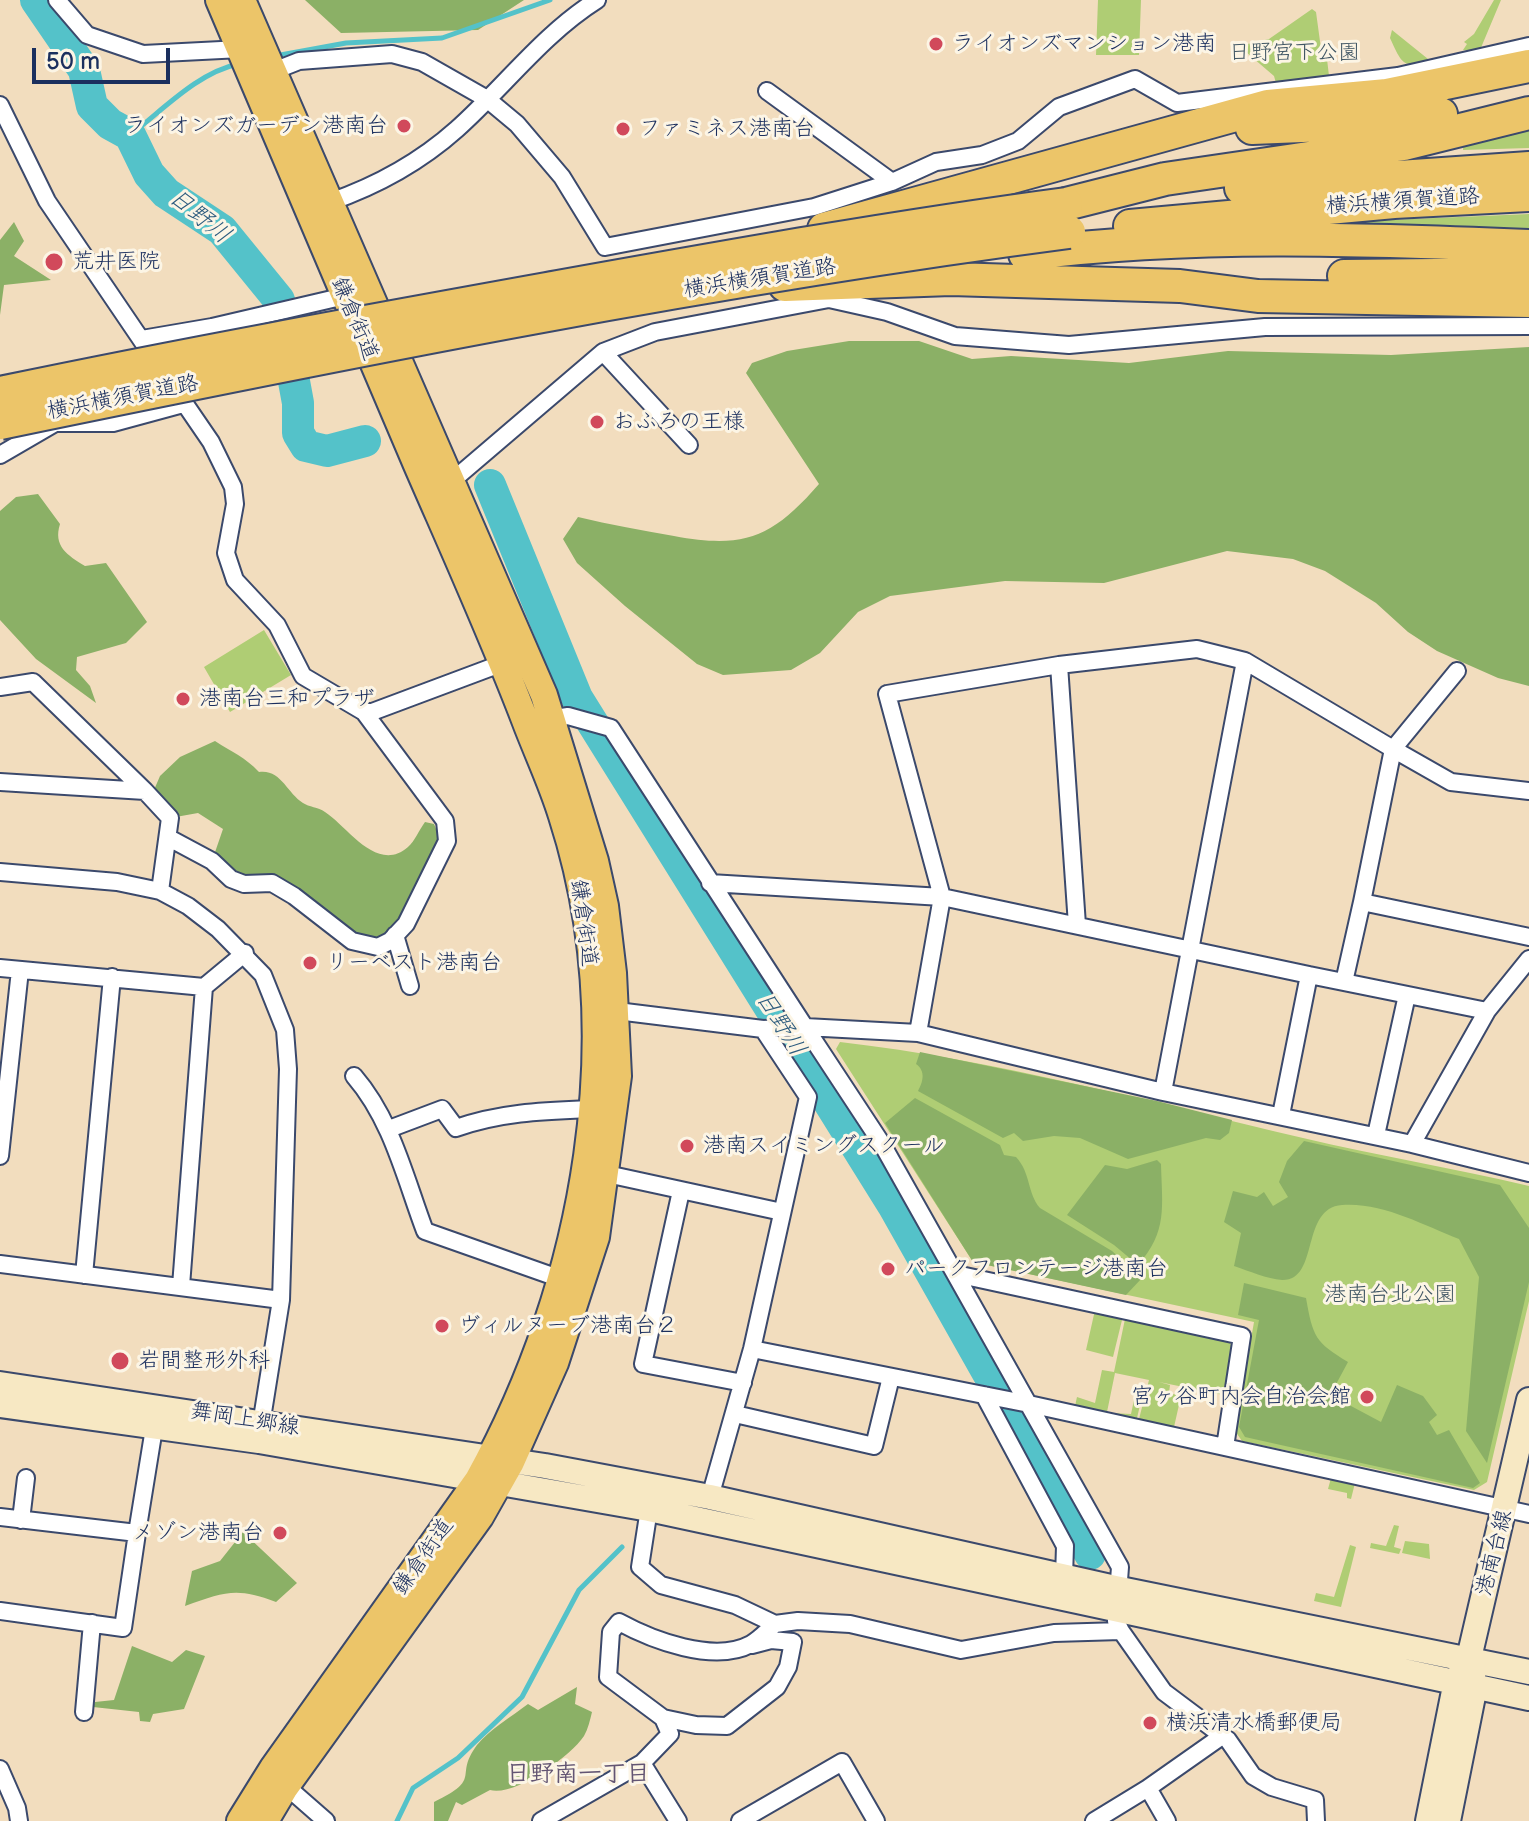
<!DOCTYPE html>
<html>
<head>
<meta charset="utf-8">
<style>
  body { margin:0 }
  #map { position:relative; width:1529px; height:1821px; overflow:hidden; background:#f2ddbe; font-family:"Balsamiq Sans",sans-serif }
  canvas { display:block }
  .scale { position:absolute; left:32px; top:48px; width:138px; height:36px; box-sizing:border-box; border:4px solid #1b2f5e; border-top:0; padding-left:10px; font-size:24px; line-height:28px; white-space:nowrap; color:#1b2f5e; -webkit-text-stroke:6px #fcf5e5; paint-order:stroke }
</style>
</head>
<body>
<div id="map">
<canvas width="1529" height="1821"></canvas>
<div class="scale">50 m</div>
</div>
<script>
const c = document.querySelector('canvas').getContext('2d');
c.lineJoin = 'round';
function fill(path, color) { c.fillStyle = color; c.fill(path, 'evenodd'); }
function trace(path, color, width, dash) { c.strokeStyle = color; c.lineWidth = width; c.lineCap = dash ? 'butt' : 'round'; c.setLineDash(dash || []); c.stroke(path); }
function write(font, color, halo, rows, align = 'center') {
  c.font = font + ' "Balsamiq Sans","Klee One",sans-serif'; c.lineWidth = 6; c.setLineDash([]); c.textBaseline = 'middle'; c.strokeStyle = halo; c.fillStyle = color; for (const [text, x, y, turn = 0] of rows) {
    c.save(); c.translate(x, y); c.rotate((+turn || 0) * Math.PI / 180); c.textAlign = isNaN(turn) ? turn : align; if (halo) c.strokeText(text, 0, 0); c.fillText(text, 0, 0); c.restore();
  }
}
fill(new Path2D(`
  M 1098,0 L 1141,0 L 1139,55 L 1096,55 Z
  M 1494,0 L 1501,0 L 1480,50 L 1463,50 L 1467,44 L 1464,42 L 1474,34 Z
  M 1312,9 L 1316,12 L 1322,56 L 1327,59 L 1329,76 L 1276,83 L 1274,76 L 1239,46 L 1269,39 Z
  M 1392,30 L 1433,63 C 1402,67 1403,66 1390,38 Z
  M 1529,105 L 1529,148 L 1463,150 L 1465,119 Z
  M 1529,214 L 1529,237 L 1365,228 L 1366,221 Z
  M 264,630 L 291,675 L 230,712 L 204,667 Z
  M 840,1042 C 997,1060 1149,1102 1303,1138 C 1378,1156 1454,1168 1529,1186 L 1529,1301 L 1487,1482 L 1474,1490 L 1242,1441 L 1235,1431 L 1254,1322 L 973,1262 L 836,1049 Z
  M 1095,1310 L 1119,1316 L 1122,1320 L 1113,1357 L 1086,1350 Z
  M 1125,1319 L 1229,1340 L 1232,1348 L 1223,1395 L 1159,1382 L 1170,1385 L 1169,1393 L 1181,1396 L 1174,1427 L 1139,1419 L 1149,1380 L 1115,1373 L 1107,1412 L 1075,1406 L 1077,1397 L 1095,1403 L 1102,1370 L 1114,1372 Z
  M 1137,1386 L 1144,1388 L 1137,1418 L 1111,1413 L 1131,1414 Z
  M 1331,1478 L 1355,1483 L 1351,1499 L 1347,1498 L 1347,1493 L 1328,1489 Z
  M 1394,1525 L 1399,1526 L 1394,1547 L 1401,1549 L 1399,1554 L 1370,1548 L 1371,1543 L 1386,1546 Z
  M 1405,1541 L 1429,1544 L 1430,1559 L 1402,1553 Z
  M 1350,1545 L 1356,1547 L 1341,1607 L 1314,1601 L 1316,1593 L 1334,1597 Z`), '#afcd74');
fill(new Path2D(`
  M 305,0 L 524,0 L 478,30 L 341,33 Z
  M 14,222 L 24,241 L 14,256 L 51,280 L 4,285 L 0,315 L 0,240 Z
  M 849,341 L 919,341 L 972,359 L 1011,356 L 1129,363 L 1228,351 L 1391,355 L 1529,347 L 1529,686 L 1498,678 L 1437,651 L 1408,632 L 1376,603 L 1325,571 L 1293,559 L 1227,551 L 1104,583 L 1005,581 L 890,596 L 858,612 L 820,653 L 791,670 L 723,675 L 697,664 L 625,606 L 577,563 L 563,539 L 578,517 C 610,525 642,530 674,536 C 744,549 772,538 819,484 L 746,373 L 752,363 L 787,351 Z
  M 38,494 L 60,524 C 53,546 67,555 85,566 L 106,563 L 147,622 L 126,643 L 77,657 L 76,670 L 90,686 L 96,703 L 36,659 L 0,620 L 0,511 L 16,497 Z
  M 215,741 C 232,752 245,757 259,772 C 281,769 287,793 303,803 C 309,807 318,807 325,812 C 348,827 377,874 408,847 C 415,841 419,830 425,822 L 434,824 L 441,841 L 406,924 L 365,946 L 294,896 L 244,884 L 212,861 L 223,829 L 198,813 L 170,818 L 151,797 L 160,776 L 180,757 Z
  M 920,1052 L 1157,1101 L 1232,1120 L 1229,1133 L 1220,1140 L 1206,1138 L 1128,1159 L 1080,1138 L 1054,1136 L 1023,1141 L 1014,1133 L 1003,1138 L 918,1091 C 923,1082 926,1071 916,1064 Z
  M 915,1098 L 1000,1145 L 1004,1155 L 1016,1157 C 1031,1173 1027,1193 1040,1208 L 1112,1251 L 1142,1278 L 1126,1295 L 973,1262 L 885,1123 Z
  M 1304,1141 L 1500,1185 L 1529,1228 L 1529,1282 L 1487,1463 L 1466,1431 L 1479,1277 L 1459,1239 C 1423,1225 1382,1202 1342,1205 C 1300,1208 1320,1281 1282,1280 C 1267,1279 1249,1271 1234,1266 L 1241,1233 L 1224,1222 L 1233,1191 L 1257,1197 L 1264,1192 L 1273,1206 L 1288,1197 L 1279,1182 L 1287,1161 Z
  M 1157,1160 L 1161,1164 C 1162,1207 1168,1231 1138,1265 L 1114,1245 L 1067,1215 L 1105,1165 L 1127,1169 Z
  M 1244,1283 L 1306,1298 C 1313,1337 1315,1342 1348,1362 L 1334,1388 L 1336,1398 L 1381,1422 L 1397,1385 L 1423,1396 L 1437,1415 L 1429,1422 L 1437,1435 L 1449,1430 L 1480,1483 L 1473,1488 L 1245,1437 L 1239,1427 L 1259,1320 L 1238,1315 Z
  M 243,1532 L 297,1583 L 276,1602 C 236,1587 225,1592 185,1606 L 192,1571 L 220,1561 Z
  M 132,1646 L 172,1662 L 186,1650 L 205,1656 L 184,1709 L 153,1714 L 150,1722 L 140,1721 L 139,1712 L 93,1707 L 95,1702 L 114,1700 Z
  M 577,1687 L 575,1704 L 592,1712 C 590,1720 588,1729 584,1736 C 570,1757 514,1797 490,1790 L 462,1805 L 456,1802 L 448,1821 L 434,1821 L 434,1802 C 484,1778 453,1777 477,1745 C 490,1729 511,1717 528,1704 L 538,1710 Z`), '#8bb066');
trace(new Path2D(`
  M 275,56 L 346,43 L 442,38 L 550,0
  M 130,135 C 163,110 197,73 238,64
  M 397,1821 L 413,1788 L 458,1758 L 522,1697 L 579,1590 L 622,1547`), '#54c2c9', 5);
trace(new Path2D(`
  M 36,0 L 84,70 L 92,106 L 110,124 L 130,135 L 149,174 L 166,193 L 222,230 L 279,300 L 298,403 L 298,433 L 306,446 L 327,451 L 365,441
  M 490,485 L 577,698 L 893,1205 L 1090,1554`), '#54c2c9', 32);
const street = new Path2D(`
  M 57,0 L 87,35 L 143,54 L 241,49
  M 266,74 L 299,61 L 392,54 L 422,62 L 487,99 L 517,124 L 562,177 L 605,247 L 814,207 L 892,182 L 936,162 L 982,155 L 1018,141 L 1059,107 L 1135,79 L 1177,103 L 1398,76 L 1529,46
  M 767,91 L 892,182
  M 0,105 L 47,201 L 159,366
  M 330,202 C 376,186 420,162 457,129 C 504,87 543,34 597,0
  M 142,339 L 212,327 L 345,296
  M 603,352 L 655,332 L 829,299 L 887,312 L 955,336 L 1069,345 L 1265,327 L 1529,326
  M 172,385 L 211,442 L 233,487 L 235,504 L 226,553 L 235,580 L 277,625 L 303,676 L 364,712 L 372,712 L 503,663
  M 0,455 L 55,423 L 113,423 L 183,404
  M 452,481 L 603,352 L 689,445
  M 1059,665 L 1077,925
  M 0,687 L 33,682 L 145,791 L 0,782
  M 542,720 L 568,716 L 611,728 L 805,1027 L 918,1033 L 1163,1092 L 1412,1144 L 1487,1011 L 1529,959
  M 145,791 L 170,818 L 160,891
  M 169,838 L 212,861 L 231,879 L 244,884 L 272,883 L 294,896 L 352,941 L 378,947 L 390,941 L 406,924 L 447,841 L 445,821 L 364,712
  M 0,872 L 117,882 L 160,891 L 188,906 L 218,929 L 263,975 L 285,1030 L 288,1069 L 281,1300 L 260,1431
  M 710,883 L 942,897 L 1309,975
  M 1362,902 L 1393,749 L 1451,782 L 1529,791
  M 395,935 L 410,986
  M 0,968 L 204,987 L 245,953
  M 1344,982 L 1362,902 L 1529,937
  M 617,1011 L 763,1029 L 805,1027 L 882,1144 L 1120,1567 L 1116,1621 L 1121,1631 L 1164,1692 L 1228,1740 L 1253,1776 L 1272,1787 L 1315,1800 L 1316,1821
  M 918,1033 L 942,897 L 887,694 L 1059,665 L 1197,649 L 1245,661
  M 354,1076 C 392,1120 405,1178 425,1231 L 561,1279
  M 1163,1092 L 1245,661 L 1393,749 L 1457,671
  M 1281,1115 L 1309,975 L 1487,1011
  M 389,1129 L 442,1109 L 456,1128 C 502,1112 544,1111 592,1109
  M 1376,1135 L 1407,995
  M 1412,1144 L 1529,1173
  M 0,1156 L 20,970
  M 607,1174 L 782,1212
  M 681,1191 L 643,1364 L 743,1383
  M 0,1264 L 281,1300
  M 956,1274 L 1242,1336 L 1225,1447
  M 84,1275 L 112,977
  M 181,1286 L 204,987
  M 752,1349 L 1029,1404 L 1529,1514
  M 984,1395 L 1065,1546 L 1064,1577
  M 735,1414 L 874,1446 L 891,1377
  M 710,1497 L 752,1349 L 808,1097 L 763,1029
  M 649,1509 L 640,1567 L 661,1585 L 735,1605 L 775,1624 L 798,1621 L 850,1624 L 961,1650 L 1054,1633 L 1121,1631
  M 0,1517 L 137,1533 L 123,1628 L 0,1611
  M 21,1520 L 26,1478
  M 137,1533 L 156,1416
  M 84,1712 L 92,1623
  M 663,1718 L 696,1725 L 727,1726 L 777,1687 L 788,1667 L 793,1642 L 771,1640 L 752,1645
  M 642,1763 L 670,1734 L 663,1718 L 608,1677 L 611,1632 L 619,1622 C 652,1640 714,1664 751,1644 C 760,1639 768,1630 775,1624
  M 0,1769 L 17,1808 L 19,1821
  M 286,1786 L 326,1821
  M 1148,1788 L 1222,1736
  M 541,1821 L 642,1763 L 678,1821
  M 740,1821 L 842,1762 L 876,1821
  M 1094,1821 L 1148,1788 L 1167,1821`);
const secondary = new Path2D(`
  M 0,1384 L 545,1466 L 710,1497 L 1115,1588 L 1529,1672
  M 0,1405 L 259,1441 L 649,1509 L 1529,1698
  M 1428,1821 L 1456,1681 L 1469,1658 L 1529,1400
  M 1448,1821 L 1475,1686 L 1472,1672`);
const primary = new Path2D(`
  M 219,0 C 286,155 350,311 417,465 C 454,550 492,634 525,720 C 537,752 552,783 562,816 C 632,1033 587,1283 478,1480 L 273,1768 L 240,1821
  M 242,0 L 544,695 L 595,861 L 605,906 L 613,973 L 618,1076 L 596,1237 L 555,1363 L 511,1462 L 480,1517 L 284,1789 L 265,1821`);
const highway = new Path2D(`
  M 1252,128 L 1402,122 L 1441,114
  M 1241,188 L 1529,168
  M 1066,204 L 1165,179 L 1404,144 L 1529,113
  M 1130,226 L 1394,202 L 1529,195
  M 824,229 L 1268,106 L 1387,95 L 1529,66
  M 1025,254 C 1191,233 1362,239 1529,246
  M 1344,276 L 1529,274
  M 785,285 L 951,279 L 1180,286 L 1258,296 L 1529,301`);
trace(street, '#3b496c', 20);
trace(secondary, '#3b496c', 28);
trace(primary, '#3b496c', 30);
trace(highway, '#3b496c', 36);
trace(street, '#fff', 16);
trace(secondary, '#f7e8c3', 24);
trace(primary, '#ecc569', 26);
trace(highway, '#ecc569', 32);
const highwayBridge = new Path2D(`
  M 0,393 C 182,355 364,322 547,289 C 720,258 892,227 1066,204
  M 0,423 C 354,350 710,279 1069,232`);
trace(highwayBridge, '#3b496c', 36, []);
trace(highwayBridge, '#ecc569', 32);
for (const [x, y, r, color] of [
  [936,44,8,"#d1495b"],
  [404,126,8,"#d1495b"],
  [623,129,8,"#d1495b"],
  [54,262,10,"#d1495b"],
  [597,422,8,"#d1495b"],
  [183,699,8,"#d1495b"],
  [310,963,8,"#d1495b"],
  [687,1146,8,"#d1495b"],
  [888,1269,8,"#d1495b"],
  [442,1326,8,"#d1495b"],
  [120,1361,10,"#d1495b"],
  [1367,1397,8,"#d1495b"],
  [280,1533,8,"#d1495b"],
  [1150,1723,8,"#d1495b"]
]) { const dot = new Path2D(); dot.arc(x, y, r, 0, 2 * Math.PI); c.fillStyle = color; c.fill(dot); trace(dot, '#fcf5e5', 3); }
write('22px', '#1b2f5e', '#fcf5e5', [
  ["ライオンズマンション港南",952,44],
  ["ライオンズガーデン港南台",388,126,"right"],
  ["ファミネス港南台",639,129],
  ["荒井医院",72,262],
  ["おふろの王様",613,422],
  ["港南台三和プラザ",199,699],
  ["リーベスト港南台",326,963],
  ["港南スイミングスクール",703,1146],
  ["パークフロンテージ港南台",904,1269],
  ["ヴィルヌーブ港南台２",458,1326],
  ["岩間整形外科",138,1361],
  ["宮ヶ谷町内会自治会館",1351,1397,"right"],
  ["メゾン港南台",264,1533,"right"],
  ["横浜清水橋郵便局",1166,1723]
], 'left');
write('22px', '#405664', '#fcf5e5', [
  ["日野宮下公園",1294,53],
  ["港南台北公園",1390,1295]
]);
write('22px', '#1b2f5e', '#fcf5e5', [
  ["横浜横須賀道路",1403,202,-4],
  ["横浜横須賀道路",760,279,-9],
  ["鎌倉街道",354,319,67],
  ["横浜横須賀道路",123,398,-11],
  ["鎌倉街道",583,923,82],
  ["舞岡上郷線",245,1420,9],
  ["港南台線",1495,1553,-76],
  ["鎌倉街道",424,1557,-55]
]);
write('italic 24px', '#2c5b7e', '#fcf5e5', [
  ["日野川",199,217,39],
  ["日野川",780,1024,58]
]);
write('bold 24px', '#635573', '#fcf5e5', [
  ["日野南一丁目",578,1775]
]);
</script>
</body>
</html>
